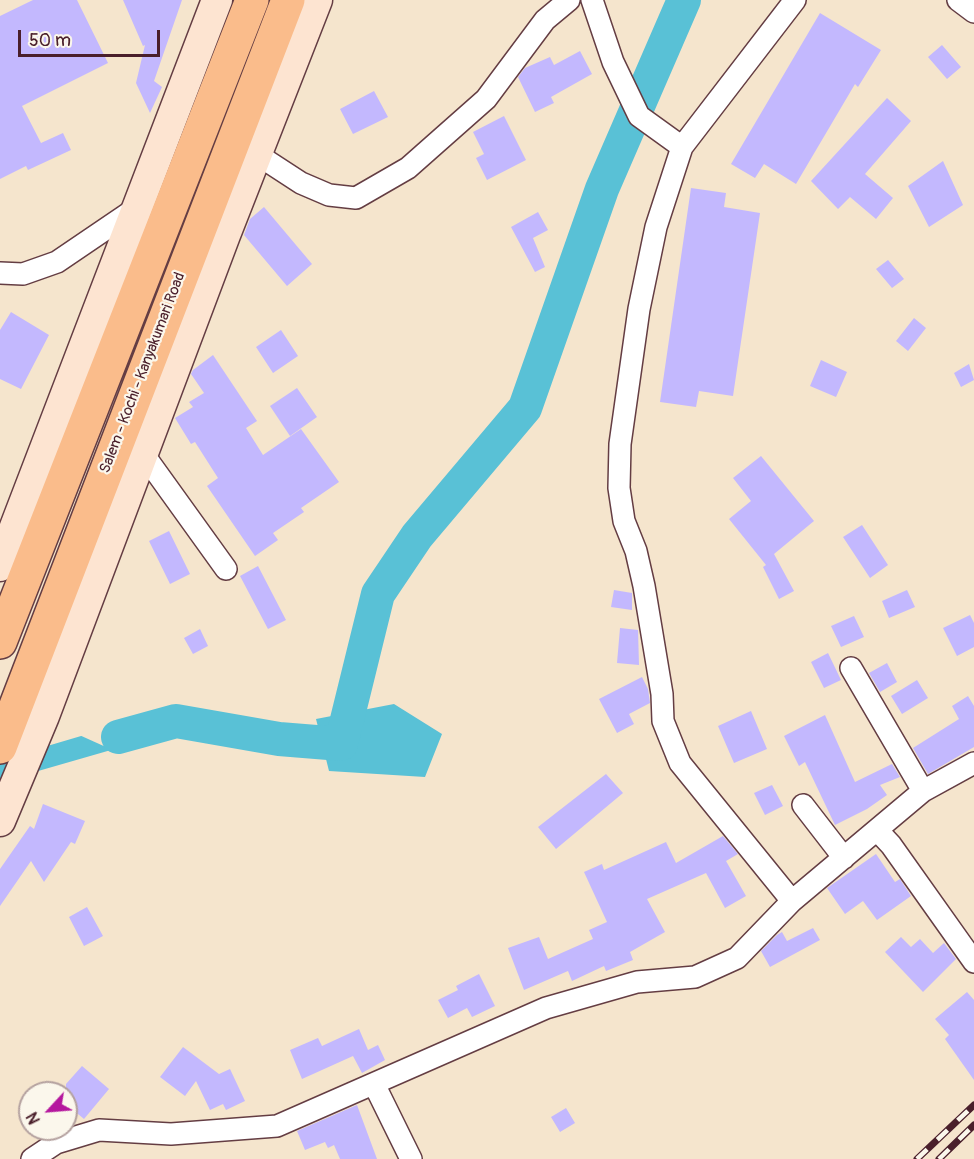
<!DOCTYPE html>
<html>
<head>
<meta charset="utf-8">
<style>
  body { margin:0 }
  #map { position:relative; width:974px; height:1159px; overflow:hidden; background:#f5e5cd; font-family:Pangolin,sans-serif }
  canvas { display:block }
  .north { position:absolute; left:18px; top:1081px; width:60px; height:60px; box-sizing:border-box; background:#fbf7ec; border:2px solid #b4a19f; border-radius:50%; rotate:244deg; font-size:16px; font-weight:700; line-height:24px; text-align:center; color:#4a1f2b }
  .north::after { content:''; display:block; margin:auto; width:21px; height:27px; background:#b5179e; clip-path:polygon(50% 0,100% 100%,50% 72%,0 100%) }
  .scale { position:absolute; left:18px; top:30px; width:142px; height:27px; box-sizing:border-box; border:3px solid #4a1f2b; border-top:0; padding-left:8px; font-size:18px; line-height:21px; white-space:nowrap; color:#4a1f2b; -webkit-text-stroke:4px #fbf7ec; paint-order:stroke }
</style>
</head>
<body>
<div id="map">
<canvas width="974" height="1159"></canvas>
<div class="north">N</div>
<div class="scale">50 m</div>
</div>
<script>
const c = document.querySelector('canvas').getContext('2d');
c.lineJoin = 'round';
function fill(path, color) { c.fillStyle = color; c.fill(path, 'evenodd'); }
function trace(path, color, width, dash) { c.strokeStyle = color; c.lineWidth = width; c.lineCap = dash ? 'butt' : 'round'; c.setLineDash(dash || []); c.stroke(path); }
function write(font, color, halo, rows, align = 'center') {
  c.font = font + ' Pangolin,sans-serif'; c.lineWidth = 4.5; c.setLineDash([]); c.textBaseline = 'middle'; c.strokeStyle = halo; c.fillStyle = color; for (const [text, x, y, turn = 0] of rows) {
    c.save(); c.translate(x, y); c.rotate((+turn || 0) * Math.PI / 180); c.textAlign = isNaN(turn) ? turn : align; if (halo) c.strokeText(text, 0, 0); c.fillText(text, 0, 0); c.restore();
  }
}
fill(new Path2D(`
  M 394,704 L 442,734 L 425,777 L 329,771 L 316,719 Z
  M 152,715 L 170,733 L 0,782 L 0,760 Z`), '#59c1d6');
fill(new Path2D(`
  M 112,723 L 151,742 L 117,752 L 77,734 Z`), '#f5e5cd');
trace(new Path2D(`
  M 118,737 L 176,721 L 279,739 L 341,744 L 378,594 L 417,536 L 525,408 L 602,189 L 684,0`), '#59c1d6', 34);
fill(new Path2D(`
  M 33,0 L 77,0 L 108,63 L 22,106 L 41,143 L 63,133 L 71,150 L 28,170 L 26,166 L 0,179 L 0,16 Z
  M 123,0 L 182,0 L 154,81 L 162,87 L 150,113 L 136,83 L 145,45 L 143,46 Z
  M 820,13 L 881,50 L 858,87 L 855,84 L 796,184 L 764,164 L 755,178 L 731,164 Z
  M 942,45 L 961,67 L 947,79 L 928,57 Z
  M 580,51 L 592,74 L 551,97 L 554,103 L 535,112 L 518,77 L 525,68 L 550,57 L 554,65 Z
  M 374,91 L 388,117 L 353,134 L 340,109 Z
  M 887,98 L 911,121 L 865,174 L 893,198 L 876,219 L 850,197 L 838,209 L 811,181 Z
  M 504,116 L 526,160 L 487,180 L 476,158 L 484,154 L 473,132 Z
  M 943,161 L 963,205 L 929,227 L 908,186 Z
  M 691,188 L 726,193 L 724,207 L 760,213 L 733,396 L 699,391 L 696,407 L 660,402 Z
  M 264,207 L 312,264 L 287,286 L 244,235 L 250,219 Z
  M 538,212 L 548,230 L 533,238 L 545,267 L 535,272 L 511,227 Z
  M 888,260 L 904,279 L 892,288 L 876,269 Z
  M 11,312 L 49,335 L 21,389 L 0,379 L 0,330 Z
  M 914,318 L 926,328 L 908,351 L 896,341 Z
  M 281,330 L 298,356 L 273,373 L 256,347 Z
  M 213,355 L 257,421 L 246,428 L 263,455 L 301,429 L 339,482 L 301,508 L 304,512 L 273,533 L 278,540 L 255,556 L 207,486 L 218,478 L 195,442 L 191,444 L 175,418 L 193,407 L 189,402 L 204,393 L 191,374 L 193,370 Z
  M 821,360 L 847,372 L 836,397 L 810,386 Z
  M 969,364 L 974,380 L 961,387 L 954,373 Z
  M 297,388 L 317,417 L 290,436 L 270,406 Z
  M 761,456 L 814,521 L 774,554 L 794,591 L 779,599 L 763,567 L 766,565 L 729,519 L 751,501 L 733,478 Z
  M 862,525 L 888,565 L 870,578 L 843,537 Z
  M 169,531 L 190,574 L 170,584 L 149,541 Z
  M 258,566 L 286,620 L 268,629 L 240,576 Z
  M 614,590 L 632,593 L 632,610 L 611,607 Z
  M 907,590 L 915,607 L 889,618 L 882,601 Z
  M 970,615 L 974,623 L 974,647 L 957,656 L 943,628 Z
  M 854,616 L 864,637 L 841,647 L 831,626 Z
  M 620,628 L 638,630 L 639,665 L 617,663 Z
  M 200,629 L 208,646 L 193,654 L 184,638 Z
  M 828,653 L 841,680 L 824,688 L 811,662 Z
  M 887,663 L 897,682 L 880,692 L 869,673 Z
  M 642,677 L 648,689 L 650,703 L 629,714 L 634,724 L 617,733 L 599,699 Z
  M 917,680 L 928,698 L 902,714 L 891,696 Z
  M 968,696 L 974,706 L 974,747 L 928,774 L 913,748 L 959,719 L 952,706 Z
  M 751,711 L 767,749 L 734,763 L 718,726 Z
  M 825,715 L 855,782 L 892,764 L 900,777 L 880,785 L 887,795 L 867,809 L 835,825 L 805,762 L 799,766 L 784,736 Z
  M 606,774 L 623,793 L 556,849 L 538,827 Z
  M 772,785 L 783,806 L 765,815 L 754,793 Z
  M 43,804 L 85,821 L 75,844 L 71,842 L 44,882 L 31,861 L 0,906 L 0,869 L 30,826 L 34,829 Z
  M 723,836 L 738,854 L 726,861 L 746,896 L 725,908 L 706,873 L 647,899 L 665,932 L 630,952 L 633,960 L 606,971 L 604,966 L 572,981 L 568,971 L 524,990 L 508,948 L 539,937 L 548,959 L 593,939 L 589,930 L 607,922 L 584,872 L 602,864 L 604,870 L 666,842 L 676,863 Z
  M 876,854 L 895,882 L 900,879 L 911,896 L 877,920 L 863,901 L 845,914 L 827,888 Z
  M 87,907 L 103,936 L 84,946 L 69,917 Z
  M 813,928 L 820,940 L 770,967 L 761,951 L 777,935 L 782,932 L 787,941 Z
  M 901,937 L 911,947 L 920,939 L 933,953 L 944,943 L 956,959 L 923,992 L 885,952 Z
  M 479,974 L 495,1006 L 472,1017 L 467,1008 L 448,1018 L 438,1000 L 458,990 L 456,986 Z
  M 967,992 L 974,1000 L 974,1080 L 945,1039 L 949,1035 L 935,1019 Z
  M 359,1029 L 368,1050 L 378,1045 L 385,1060 L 362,1073 L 353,1056 L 302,1079 L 290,1050 L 318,1038 L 322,1046 Z
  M 183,1047 L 219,1074 L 230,1069 L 245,1101 L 226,1110 L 223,1104 L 210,1110 L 196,1081 L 185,1096 L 160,1077 Z
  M 82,1066 L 109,1089 L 84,1119 L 66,1104 L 66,1084 Z
  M 357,1105 L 377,1159 L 340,1159 L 334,1145 L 328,1148 L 325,1142 L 305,1150 L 297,1131 Z
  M 566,1108 L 575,1123 L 560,1132 L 551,1117 Z`), '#c3b8fe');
const street = new Path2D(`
  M 592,0 L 613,62 L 639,116 L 682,147
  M 958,0 L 974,12
  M 258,155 L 301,183 L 329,195 L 356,198 L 408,168 L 486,99 L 545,20 L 569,0
  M 0,273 L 23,274 L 57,262 L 138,207
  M 144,455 L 226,569
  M 851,668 L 923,791
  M 803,805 L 844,858
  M 877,830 L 891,845 L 974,962
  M 792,901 L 680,763 L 663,721 L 662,694 L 644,586 L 636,551 L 624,521 L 619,488 L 620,444 L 639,309 L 656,227 L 682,147 L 795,0
  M 374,1084 L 411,1159
  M 32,1159 L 56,1143 L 99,1130 L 171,1134 L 277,1126 L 546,1008 L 637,982 L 695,977 L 737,958 L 792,901 L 923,791 L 974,763`);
const secondary = new Path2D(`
  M 0,566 L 217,0
  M 0,821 L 44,716 L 225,235 L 317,0`);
const highway = new Path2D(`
  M 0,642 L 252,0
  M 0,747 L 288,0`);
trace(street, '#643d43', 24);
trace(secondary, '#643d43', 33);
trace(highway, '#643d43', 36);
trace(street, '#fff', 21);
trace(secondary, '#fde4d1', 30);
trace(highway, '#fabc8b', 33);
const rail = new Path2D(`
  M 917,1159 L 974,1105
  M 939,1159 L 974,1125`);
trace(rail, '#4a1f2b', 7);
trace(rail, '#fbf7ec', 4.5, [14]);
write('15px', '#4a1f2b', '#fbf7ec', [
  ["Salem - Kochi - Kanyakumari Road",143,373,-69]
]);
</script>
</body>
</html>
